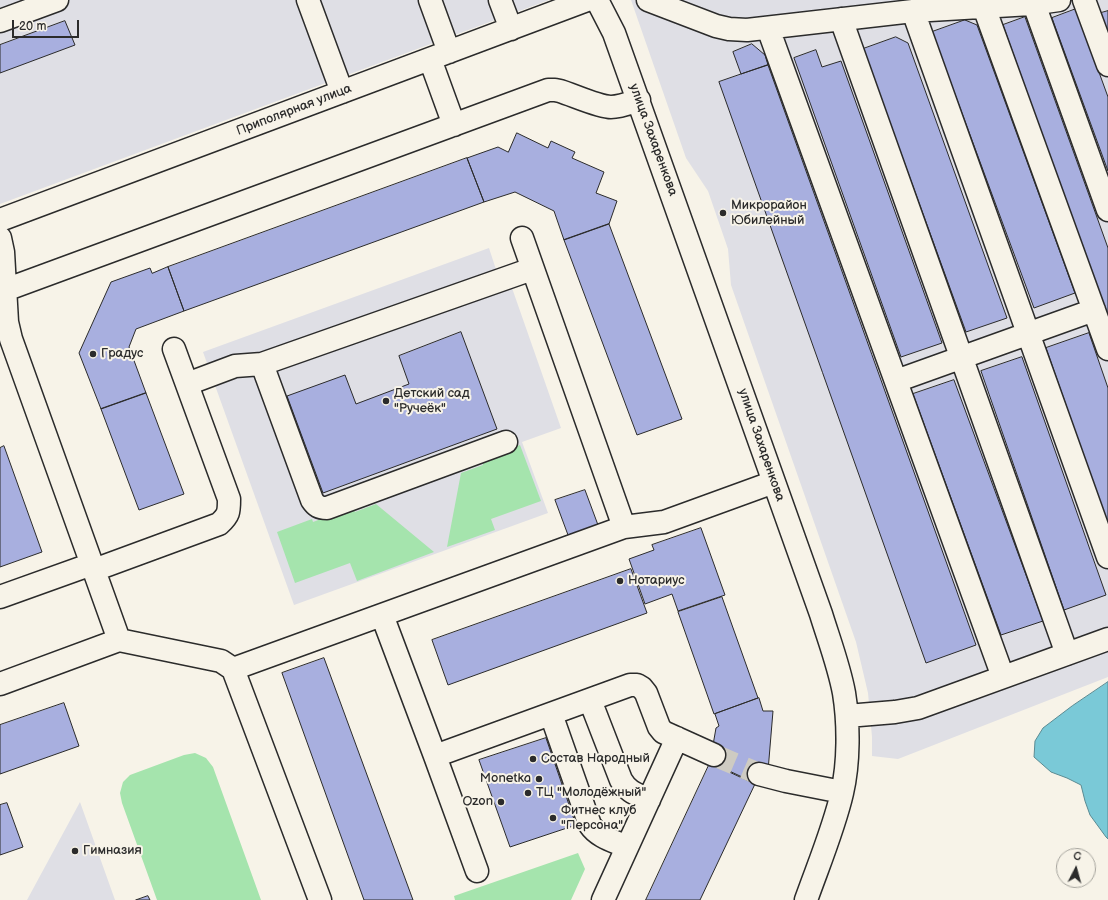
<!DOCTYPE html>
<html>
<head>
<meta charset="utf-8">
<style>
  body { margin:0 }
  #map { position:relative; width:1108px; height:900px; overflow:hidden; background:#f7f3e8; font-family:"Balsamiq Sans",sans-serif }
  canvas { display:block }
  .north { position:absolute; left:1056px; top:848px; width:40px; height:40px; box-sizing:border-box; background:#f7f3e8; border:1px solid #a5a39c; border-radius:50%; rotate:6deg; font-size:11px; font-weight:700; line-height:16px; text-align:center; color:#2b2b2b }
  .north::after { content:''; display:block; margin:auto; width:14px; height:18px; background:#2b2b2b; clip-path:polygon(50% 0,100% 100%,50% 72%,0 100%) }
  .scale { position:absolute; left:12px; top:20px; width:67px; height:18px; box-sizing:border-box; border:2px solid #2b2b2b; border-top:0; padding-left:5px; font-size:12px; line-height:14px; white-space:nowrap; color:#2b2b2b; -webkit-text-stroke:3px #f7f3e8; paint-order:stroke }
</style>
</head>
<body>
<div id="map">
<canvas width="1108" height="900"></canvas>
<div class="north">С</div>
<div class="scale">20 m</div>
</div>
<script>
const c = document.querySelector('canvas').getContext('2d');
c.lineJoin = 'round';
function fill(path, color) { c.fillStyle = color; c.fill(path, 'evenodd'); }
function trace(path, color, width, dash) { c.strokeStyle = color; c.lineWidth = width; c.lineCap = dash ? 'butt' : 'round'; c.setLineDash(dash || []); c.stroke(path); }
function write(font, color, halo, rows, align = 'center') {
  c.font = font + ' "Balsamiq Sans",sans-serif'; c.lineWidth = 4; c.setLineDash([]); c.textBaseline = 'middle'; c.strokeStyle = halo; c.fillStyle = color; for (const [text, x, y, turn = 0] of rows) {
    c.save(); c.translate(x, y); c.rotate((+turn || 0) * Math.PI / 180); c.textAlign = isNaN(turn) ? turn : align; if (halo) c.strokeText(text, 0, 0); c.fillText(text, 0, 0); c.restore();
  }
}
fill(new Path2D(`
  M 0,0 L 549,0 L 0,204 Z
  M 631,0 L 1108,0 L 1108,677 L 898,759 L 872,756 L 872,737 L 868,693 L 856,642 L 731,285 L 728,249 L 708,191 L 686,158 Z
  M 489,248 L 503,291 L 512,288 L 561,428 L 522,442 L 548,513 L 294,605 L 203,352 Z
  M 80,802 L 115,900 L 27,900 Z`), '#dfdfe5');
fill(new Path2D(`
  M 520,445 L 541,501 L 491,519 L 495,530 L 447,547 L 461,473 L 483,465 L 481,459 Z
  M 376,504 L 434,552 L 357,581 L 350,563 L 295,583 L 277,532 L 312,519 L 313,522 L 353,507 L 355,512 Z
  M 195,753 L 206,758 L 213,767 L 261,900 L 157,900 L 122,803 L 120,793 L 123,782 L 130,775 L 184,755 Z
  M 578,853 L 585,869 L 571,900 L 455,900 L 454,896 Z`), '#a5e4ad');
const water = new Path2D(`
  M 1108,682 L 1108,839 L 1106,837 L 1090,815 L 1085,801 L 1081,785 L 1067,778 L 1051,772 L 1034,757 L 1035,741 L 1043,728 L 1072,706 Z`);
fill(water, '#7ac9d7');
trace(water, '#5a8a92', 1);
const building = new Path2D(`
  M 1076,9 L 1108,97 L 1108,171 L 1052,18 Z
  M 1108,11 L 1108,33 L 1101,13 Z
  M 1025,17 L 1108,248 L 1108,319 L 1003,25 Z
  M 965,20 L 977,25 L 1075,293 L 1034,308 L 932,32 Z
  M 65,21 L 75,45 L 0,73 L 0,45 Z
  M 896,37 L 908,43 L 1007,318 L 966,332 L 863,49 Z
  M 752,44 L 765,55 L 768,65 L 741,74 L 733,52 Z
  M 816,50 L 822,67 L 841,61 L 942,343 L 901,357 L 794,58 Z
  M 768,65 L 976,645 L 926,663 L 719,82 Z
  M 517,133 L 548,148 L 551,141 L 575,152 L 572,158 L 604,172 L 596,193 L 617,201 L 609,224 L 564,240 L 554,211 L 515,192 L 484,202 L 467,158 L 498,147 L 508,152 Z
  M 467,158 L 484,202 L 184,311 L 168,267 Z
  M 609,224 L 682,419 L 637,435 L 564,240 Z
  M 168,267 L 184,311 L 136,329 L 129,347 L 146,393 L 101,409 L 79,353 L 111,282 L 150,268 L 152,273 Z
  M 461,332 L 497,429 L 323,493 L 287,396 L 345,375 L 356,404 L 409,384 L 399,356 Z
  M 1089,333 L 1108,388 L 1108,525 L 1046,348 Z
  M 1022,357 L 1106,595 L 1064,610 L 981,371 Z
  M 954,380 L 1043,621 L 1001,635 L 913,394 Z
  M 146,393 L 184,494 L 139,510 L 101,409 Z
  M 4,446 L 42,552 L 0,567 L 0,448 Z
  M 585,490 L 598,525 L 568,535 L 555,500 Z
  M 701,528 L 725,595 L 678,611 L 672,594 L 645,604 L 629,559 L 654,550 L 652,545 Z
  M 631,569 L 647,613 L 448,685 L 432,640 Z
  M 722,597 L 758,698 L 714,714 L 678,612 Z
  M 324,658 L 413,900 L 364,900 L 282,673 Z
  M 759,698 L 763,711 L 773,711 L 768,771 L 755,783 L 710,762 L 716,728 L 719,726 L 715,714 Z
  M 64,703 L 79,746 L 0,774 L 0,725 Z
  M 546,738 L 576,825 L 510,847 L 479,760 Z
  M 710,763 L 755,784 L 700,900 L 646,900 Z
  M 7,803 L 23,847 L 0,855 L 0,805 Z
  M 148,896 L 150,900 L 136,900 Z`);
fill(building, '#a8afdf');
trace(building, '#2b2b2b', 1);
trace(new Path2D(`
  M 714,755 L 759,774`), '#cecbc2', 22, [22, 11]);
const minor = new Path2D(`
  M 308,0 L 342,92
  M 430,0 L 449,52
  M 500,0 L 511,29
  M 597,0 L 614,33 L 821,614 C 829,640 839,666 844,693 C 849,724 849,763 842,793 C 834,828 818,866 806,900
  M 648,0 L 716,26 L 729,29 L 747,30 L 913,11 L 1031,4 L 1059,0
  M 1084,0 L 1108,65
  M 1034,4 L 1108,210
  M 984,7 L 1108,349
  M 913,11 L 1108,557
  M 841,19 L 1067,654
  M 0,21 L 57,0
  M 768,28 L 1003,677
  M 430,59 L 454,125
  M 0,220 L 587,0
  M 0,238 L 3,252 L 7,322 L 11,339 L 119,640
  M 522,238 L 624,527
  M 0,294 L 5,290 L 548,90 L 555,90 L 560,91 C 573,95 599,107 611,107 C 620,107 630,103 639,100
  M 262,364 L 312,500 C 316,506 319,508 327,508 L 506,442
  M 896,381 L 1094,310
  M 187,384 L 235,366 L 262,364 L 532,269
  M 94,570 L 219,524 C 229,515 229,512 229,499 L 174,349
  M 0,597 L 92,564
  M 382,615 L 435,756 L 477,871
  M 0,684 L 119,640 L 221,661 L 233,669
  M 590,700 L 621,780 C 628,792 636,794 649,800
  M 551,714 L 590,825 C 598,837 614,841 627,847
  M 847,716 L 895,712 L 918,708 L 1108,639
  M 435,756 L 630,685 L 637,685 L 642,688 L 646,693 L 659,727 L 663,732 L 714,755
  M 759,774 L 786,781 L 842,792
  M 320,900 L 233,669 L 624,527 L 664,522 L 774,482
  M 603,900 L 677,738`);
trace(minor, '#2b2b2b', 25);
trace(minor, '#f7f3e8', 22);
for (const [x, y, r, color] of [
  [723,213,4,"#2b2b2b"],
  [93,354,4,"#2b2b2b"],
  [386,401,4,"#2b2b2b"],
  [620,581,4,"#2b2b2b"],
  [533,759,4,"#2b2b2b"],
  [539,779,4,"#2b2b2b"],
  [528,793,4,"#2b2b2b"],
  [501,802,4,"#2b2b2b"],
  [553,818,4,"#2b2b2b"],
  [75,851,4,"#2b2b2b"]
]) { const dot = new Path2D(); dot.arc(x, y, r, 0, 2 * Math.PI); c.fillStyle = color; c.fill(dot); trace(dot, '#f7f3e8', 1.5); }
write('13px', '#2b2b2b', '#f7f3e8', [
  ["Приполярная улица",294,110,-21],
  ["улица Захаренкова",653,140,70],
  ["улица Захаренкова",761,445,71]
]);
write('13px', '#2b2b2b', '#f7f3e8', [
  ["Микрорайон",731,206],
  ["Юбилейный",731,221],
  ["Градус",101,354],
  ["Детский сад",394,394],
  ["\"Ручеёк\"",394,409],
  ["Нотариус",628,581],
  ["Состав Народный",541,759],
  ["Monetka",531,779,"right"],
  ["ТЦ \"Молодёжный\"",536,793],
  ["Ozon",493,802,"right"],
  ["Фитнес клуб",561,811],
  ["\"Персона\"",561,826],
  ["Гимназия",83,851]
], 'left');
</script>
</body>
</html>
